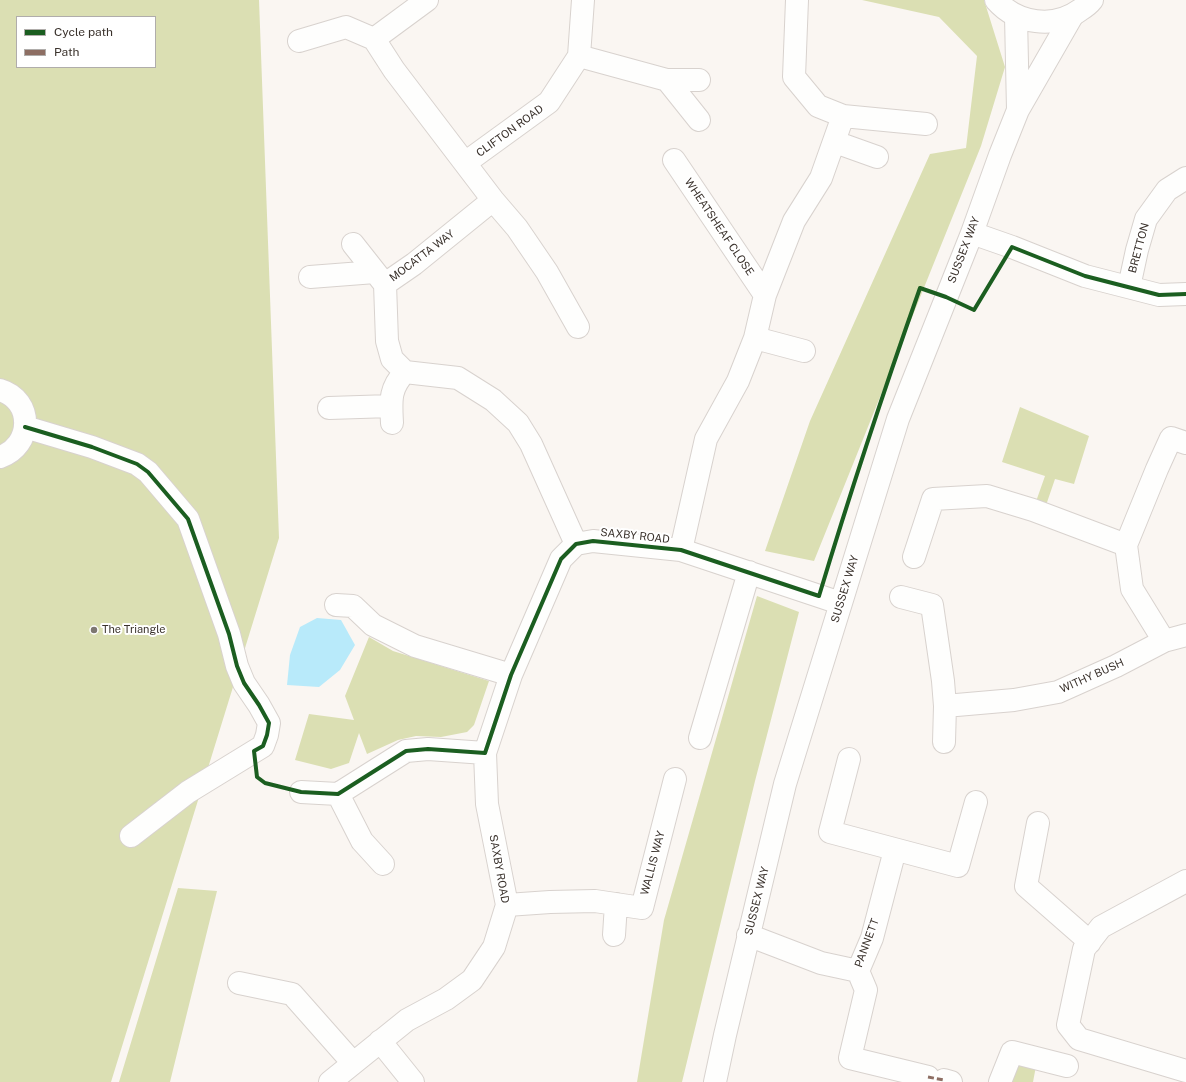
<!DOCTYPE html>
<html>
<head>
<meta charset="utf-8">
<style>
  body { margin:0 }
  #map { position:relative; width:1186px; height:1082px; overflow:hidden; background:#faf6f2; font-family:"Public Sans",sans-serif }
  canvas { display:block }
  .legend { position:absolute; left:16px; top:16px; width:140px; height:52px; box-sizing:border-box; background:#fff; border:1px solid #b0adab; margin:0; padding:5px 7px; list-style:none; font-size:12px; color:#3a322c }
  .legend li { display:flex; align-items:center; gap:8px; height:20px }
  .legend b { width:20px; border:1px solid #b0adab }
</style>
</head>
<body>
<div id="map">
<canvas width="1186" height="1082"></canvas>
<ul class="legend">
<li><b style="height:5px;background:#1b5e20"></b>Cycle path</li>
<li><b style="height:5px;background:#8d6e63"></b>Path</li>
</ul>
</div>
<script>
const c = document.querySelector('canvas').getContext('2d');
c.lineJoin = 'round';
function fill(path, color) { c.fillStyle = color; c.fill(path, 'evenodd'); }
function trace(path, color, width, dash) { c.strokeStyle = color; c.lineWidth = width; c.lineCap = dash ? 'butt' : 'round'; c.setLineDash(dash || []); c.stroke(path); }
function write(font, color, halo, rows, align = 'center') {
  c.font = font + ' "Public Sans",sans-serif'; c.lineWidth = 4; c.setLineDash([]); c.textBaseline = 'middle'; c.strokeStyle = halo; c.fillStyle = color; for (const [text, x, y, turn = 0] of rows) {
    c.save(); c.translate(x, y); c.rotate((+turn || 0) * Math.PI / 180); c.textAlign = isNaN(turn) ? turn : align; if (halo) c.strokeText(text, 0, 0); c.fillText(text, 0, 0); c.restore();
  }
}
fill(new Path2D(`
  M 0,0 L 259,0 L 279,538 L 111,1082 L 0,1082 ZM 17,17 L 155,17 L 155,67 L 17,67 Z
  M 862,0 L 984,0 L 1005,67 L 981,146 L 814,561 L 765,551 L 810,421 L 930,154 L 966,148 L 977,56 L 939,17 Z
  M 1020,407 L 1089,436 L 1074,484 L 1055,479 L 1043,514 L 1033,510 L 1045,476 L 1002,462 Z
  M 757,596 L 799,612 L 755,781 L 682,1082 L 637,1082 L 664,920 Z
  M 369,637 L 393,651 L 489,681 L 474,725 L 467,732 L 441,737 L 416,736 L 398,740 L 367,754 L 359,733 L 349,763 L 331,769 L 295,760 L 309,714 L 354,720 L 345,696 Z
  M 178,888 L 217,891 L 170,1082 L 119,1082 Z
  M 1019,1064 L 1036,1066 L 1033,1082 L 1007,1082 Z`), '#dbdfb3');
fill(new Path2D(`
  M 317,618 L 341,620 L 355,645 L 340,670 L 319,687 L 287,685 L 290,655 L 300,627 Z`), '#b8eafa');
const minor = new Path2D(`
  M 583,0 L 579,56 L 667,80 L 699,80
  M 797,0 L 794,77 L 818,106 L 843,116 L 926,124
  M 1016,16 L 1018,110
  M 374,39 L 394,70 L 493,200 L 517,228 L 547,272 L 578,327
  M 299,41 L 346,27 L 374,39 L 427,0
  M 667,80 L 699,120
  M 835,142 L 877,157
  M 674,160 L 765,295
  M 465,163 L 549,102 L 579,56
  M 493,200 L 414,264 L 385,284 L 387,341 L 392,359 L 405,372 L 458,378 L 493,400 L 518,423 L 531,444 L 576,544
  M 972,233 L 1012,247 L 1085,276 L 1159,295 L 1186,294
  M 353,244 L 383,282
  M 310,277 L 375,272
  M 1129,287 L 1137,250 L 1146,219 L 1167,190 L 1186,178
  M 755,338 L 804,351
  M 0,390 C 34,400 33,446 0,457
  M 329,408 L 391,406
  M 392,423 C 391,401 389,389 405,372
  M 25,427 L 92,447 L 137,464 L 148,472 L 188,519 L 229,634 L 237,666 L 244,683 L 259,705 L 269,723 L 267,735 L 263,746 L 188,792 L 131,836
  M 1126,545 L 1157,469 L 1171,438 L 1186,443
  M 681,550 L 706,439 L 738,381 L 755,338 L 765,295 L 794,221 L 821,178 L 843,116
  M 914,557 L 933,499 L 987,496 L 1033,510 L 1126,545 L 1132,589 L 1164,641 L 1186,635
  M 901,597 L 932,605 L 943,681 L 945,706 L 944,742
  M 336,605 L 353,606 L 373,625 L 415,646 L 511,675
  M 945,706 L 1014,700 L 1058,692 L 1116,666 L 1164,641
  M 700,738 L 749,572
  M 849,759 L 830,832 L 958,866 L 976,802
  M 301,792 L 338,794 L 406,751 L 428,749 L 485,753
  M 338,794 L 362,841 L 383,864
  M 1038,823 L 1026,886 L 1090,942
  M 1186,881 L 1101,927 L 1084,949 L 1068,1025 L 1079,1039 L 1186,1071
  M 507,905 L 550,902 L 595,901 L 642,908 L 675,779
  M 614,935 L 616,904
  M 748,935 L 821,963 L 858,971
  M 858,971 L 866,990 L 850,1058 L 928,1077
  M 858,971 L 872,938 L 895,850
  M 239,983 L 292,994 L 353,1063
  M 380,1041 L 413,1082
  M 944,1080 L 951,1082
  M 330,1082 L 407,1020 L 446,999 L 472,980 L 494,947 L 507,905 L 487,804 L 485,753 L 511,675 L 561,559 L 576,544 L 593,541 L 681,550 L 840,603
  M 715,1082 L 725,1035 L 785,784 L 898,419 L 972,233 L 1000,155 L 1018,110 L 1072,16
  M 1000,1082 L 1012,1052 L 1067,1066`);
const major = new Path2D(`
  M 996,0 C 1017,24 1054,29 1080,10 C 1085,7 1089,4 1092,0`);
trace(minor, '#d8d2ce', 24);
trace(major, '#d8d2ce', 24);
trace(minor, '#fefefd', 22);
trace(major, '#fefefd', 22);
trace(new Path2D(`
  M 928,1077 L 944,1080`), '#8d6e63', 3, [6, 3]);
trace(new Path2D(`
  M 25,427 L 92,447 L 137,464 L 148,472 L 188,519 L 229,634 L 237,666 L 244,683 L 259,705 L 269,723 L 267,735 L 263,746 L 254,751 L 257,777 L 265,783 L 301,792 L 338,794 L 406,751 L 428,749 L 485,753 L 511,675 L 561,559 L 576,544 L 593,541 L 681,550 L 819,596 C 850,493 884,390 920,288 L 946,297 L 974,310 L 1012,247 L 1085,276 L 1159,295 L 1186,294`), '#1b5e20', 4);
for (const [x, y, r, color] of [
  [94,630,4,"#7d7771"]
]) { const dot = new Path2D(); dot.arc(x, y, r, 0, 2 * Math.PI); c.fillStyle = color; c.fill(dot); trace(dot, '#fff', 1.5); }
write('11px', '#3a322c', '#fff', [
  ["CLIFTON ROAD",510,131,-36],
  ["WHEATSHEAF CLOSE",719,227,56],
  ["BRETTON",1139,248,-75],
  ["SUSSEX WAY",964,250,-69],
  ["MOCATTA WAY",422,256,-37],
  ["SAXBY ROAD",635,536,6],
  ["SUSSEX WAY",845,589,-73],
  ["WITHY BUSH",1092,676,-24],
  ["WALLIS WAY",653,863,-75],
  ["SAXBY ROAD",499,869,80],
  ["SUSSEX WAY",757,901,-76],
  ["PANNETT",867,943,-70]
]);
write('11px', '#3a322c', '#fff', [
  ["The Triangle",102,630]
], 'left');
</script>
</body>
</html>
